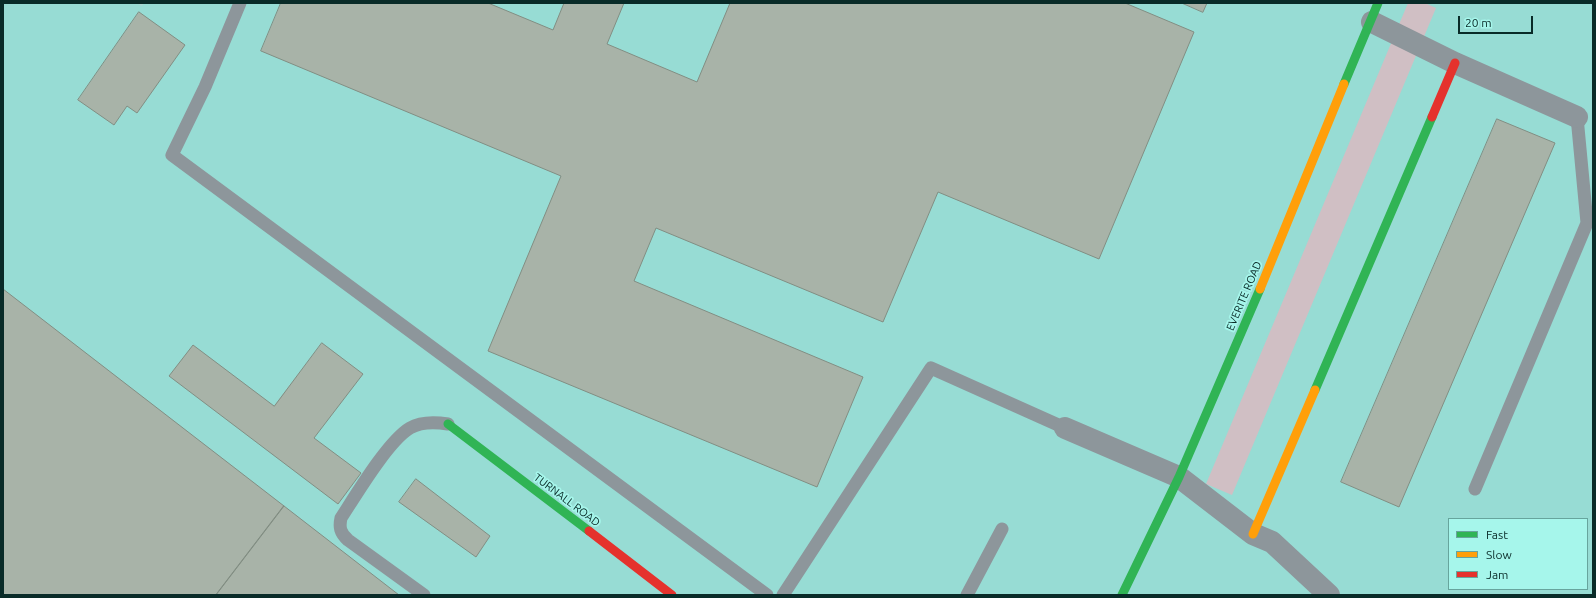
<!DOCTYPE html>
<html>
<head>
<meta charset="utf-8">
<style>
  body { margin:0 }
  #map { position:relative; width:1596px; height:598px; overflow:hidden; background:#abd6d1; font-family:Ubuntu,sans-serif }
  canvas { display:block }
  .frame { position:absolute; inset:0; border:4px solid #092b28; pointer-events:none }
  .legend { position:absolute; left:1448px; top:518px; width:140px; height:72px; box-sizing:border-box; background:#a6f6eb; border:1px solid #67a59d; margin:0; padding:5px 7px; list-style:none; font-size:12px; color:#092b28 }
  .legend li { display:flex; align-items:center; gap:8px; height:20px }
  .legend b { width:20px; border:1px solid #67a59d }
  .scale { position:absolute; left:1458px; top:16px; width:75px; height:18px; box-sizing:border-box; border:2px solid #092b28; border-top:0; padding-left:5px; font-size:12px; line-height:14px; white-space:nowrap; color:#092b28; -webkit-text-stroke:3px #a6f6eb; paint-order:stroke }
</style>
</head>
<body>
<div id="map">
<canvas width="1596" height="598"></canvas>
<div class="frame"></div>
<ul class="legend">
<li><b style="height:5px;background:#30b455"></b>Fast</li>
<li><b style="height:5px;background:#ff9f0a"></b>Slow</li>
<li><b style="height:5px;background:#e5322d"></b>Jam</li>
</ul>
<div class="scale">20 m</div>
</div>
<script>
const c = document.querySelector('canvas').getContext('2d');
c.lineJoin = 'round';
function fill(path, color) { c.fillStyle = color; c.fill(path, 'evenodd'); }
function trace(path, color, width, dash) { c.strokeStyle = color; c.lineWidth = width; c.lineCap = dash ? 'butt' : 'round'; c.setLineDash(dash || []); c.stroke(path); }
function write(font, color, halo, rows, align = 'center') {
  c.font = font + ' Ubuntu,sans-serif'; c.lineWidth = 3.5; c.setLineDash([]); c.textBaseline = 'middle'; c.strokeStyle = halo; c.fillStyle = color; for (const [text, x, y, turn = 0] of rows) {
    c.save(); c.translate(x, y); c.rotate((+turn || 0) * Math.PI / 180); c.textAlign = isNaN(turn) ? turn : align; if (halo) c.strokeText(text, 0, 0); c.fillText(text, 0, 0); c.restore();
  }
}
fill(new Path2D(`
  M 3,3 L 136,3 L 142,6 L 144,3 L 1593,3 L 1593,595 L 3,595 ZM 1449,519 L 1587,519 L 1587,589 L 1449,589 Z`), '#97dcd4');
fill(new Path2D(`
  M 1408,3 L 1425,3 L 1436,8 L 1232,495 L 1206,484 Z`), '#d0bfc4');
const building = new Path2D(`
  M 281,3 L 488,3 L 553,30 L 564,3 L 624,3 L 607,44 L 697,82 L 730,3 L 1125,3 L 1194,32 L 1099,259 L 938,192 L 883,322 L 656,228 L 634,281 L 863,377 L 817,487 L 488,351 L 561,176 L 261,51 Z
  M 1182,3 L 1207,3 L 1203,12 Z
  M 139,12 L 185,45 L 137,113 L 127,106 L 114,125 L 78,100 Z
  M 1497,119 L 1555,143 L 1399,507 L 1341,482 Z
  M 3,289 L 284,506 L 216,595 L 3,595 Z
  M 322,343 L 363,374 L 314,438 L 361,473 L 338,504 L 169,376 L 193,345 L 274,406 Z
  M 416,479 L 490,536 L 476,557 L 399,502 Z
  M 284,506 L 399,595 L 216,595 Z`);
fill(building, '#a8b3a8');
trace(building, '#828e83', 1);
trace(new Path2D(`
  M 240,3 L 205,87 L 172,155 L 767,595
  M 1475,489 L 1587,223 L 1577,117
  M 424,595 L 348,540 C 340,533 339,527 341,518 C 356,495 388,441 410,428 C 422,421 436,422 448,424
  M 783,595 L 931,368 L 1065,428
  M 967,595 L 1002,529`), '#8d969b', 13);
trace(new Path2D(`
  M 1372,22 L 1455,63 L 1577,117
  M 1065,428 L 1179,477 L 1253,534 L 1272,542 L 1329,595`), '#8d969b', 22);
trace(new Path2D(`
  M 1344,84 L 1378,3
  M 1315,390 L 1432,117
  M 448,424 L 589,531
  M 1122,595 L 1179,477 L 1260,289`), '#30b455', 9);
trace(new Path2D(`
  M 1260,289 L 1344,84
  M 1253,534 L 1315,390`), '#ff9f0a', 9);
trace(new Path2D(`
  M 1432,117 L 1455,63
  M 589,531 L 672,595`), '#e5322d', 9);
write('11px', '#092b28', '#a6f6eb', [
  ["EVERITE ROAD",1244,296,-67],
  ["TURNALL ROAD",567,500,37]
]);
</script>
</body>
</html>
